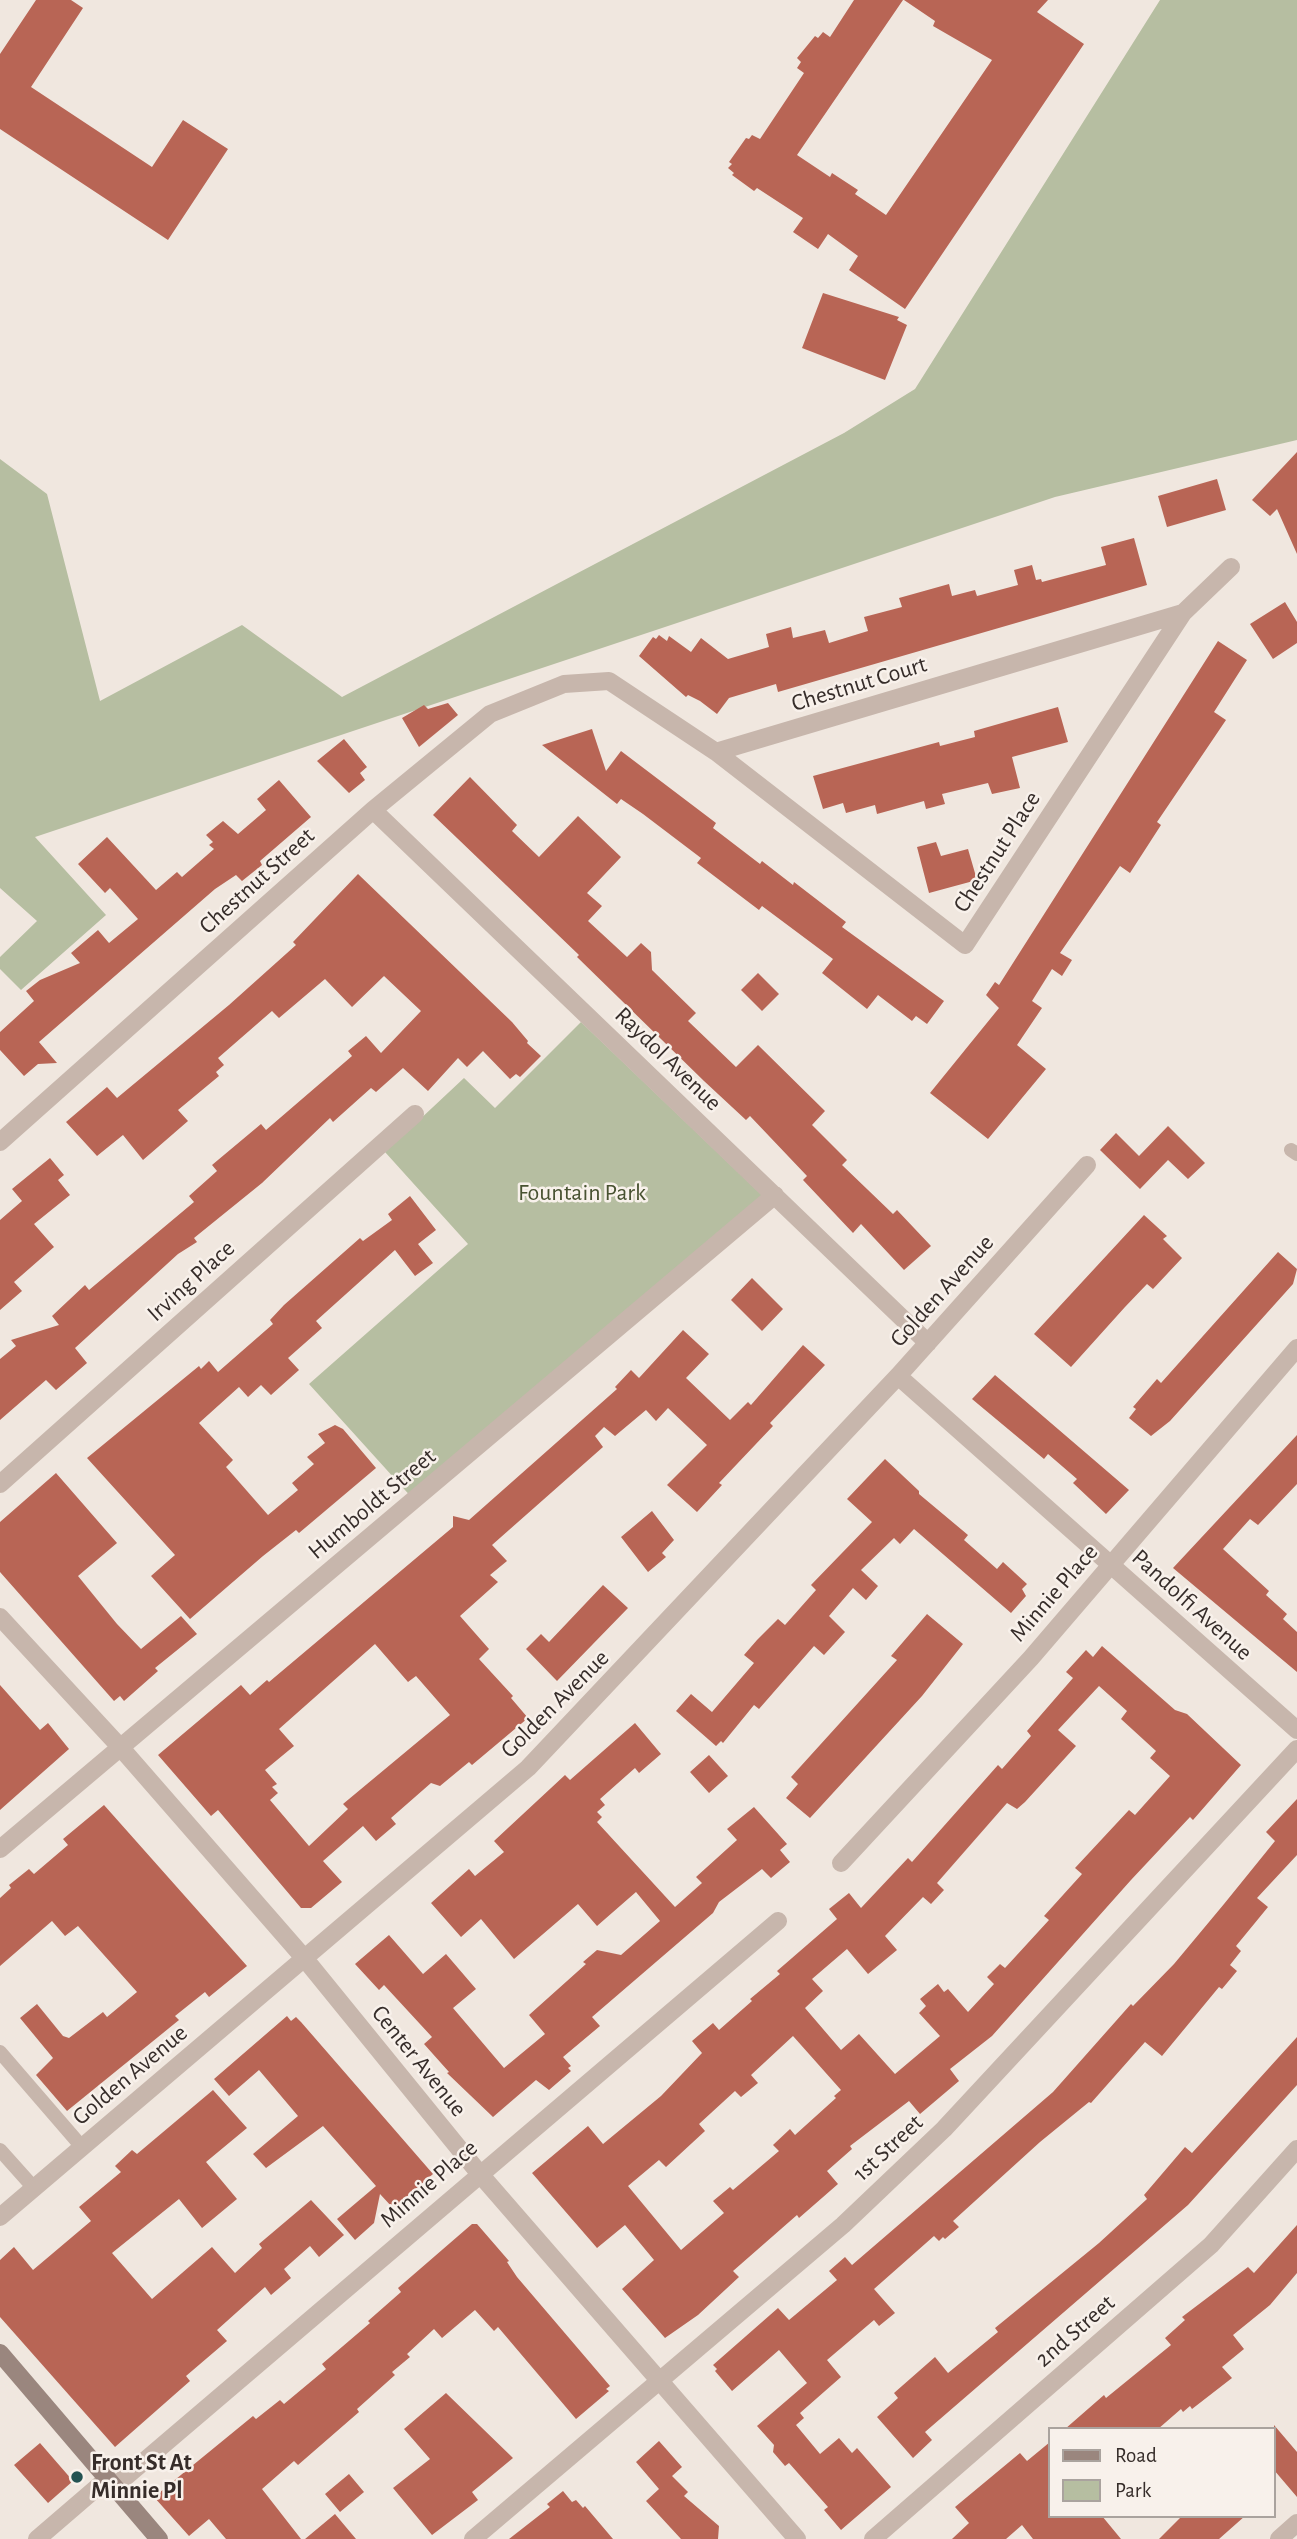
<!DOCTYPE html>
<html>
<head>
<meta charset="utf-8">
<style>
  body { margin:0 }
  #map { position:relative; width:1297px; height:2539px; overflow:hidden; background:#f0e7df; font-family:"Alegreya Sans",sans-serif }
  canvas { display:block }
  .legend { position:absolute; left:1048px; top:2427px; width:228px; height:91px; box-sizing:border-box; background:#f8f1eb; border:2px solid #aaa39e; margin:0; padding:9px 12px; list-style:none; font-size:21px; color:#362d2a }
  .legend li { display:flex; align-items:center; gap:14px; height:35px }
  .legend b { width:35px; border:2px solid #aaa39e }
</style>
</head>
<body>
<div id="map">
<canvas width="1297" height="2539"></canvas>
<ul class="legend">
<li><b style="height:9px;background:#9a867e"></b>Road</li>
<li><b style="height:19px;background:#b6bea1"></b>Park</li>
</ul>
</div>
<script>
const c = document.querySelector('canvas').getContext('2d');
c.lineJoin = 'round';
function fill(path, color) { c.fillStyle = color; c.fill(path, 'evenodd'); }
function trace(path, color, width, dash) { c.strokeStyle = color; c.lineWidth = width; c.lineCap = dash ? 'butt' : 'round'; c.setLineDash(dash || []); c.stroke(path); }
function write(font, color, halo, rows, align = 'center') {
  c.font = font + ' "Alegreya Sans",sans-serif'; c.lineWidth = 5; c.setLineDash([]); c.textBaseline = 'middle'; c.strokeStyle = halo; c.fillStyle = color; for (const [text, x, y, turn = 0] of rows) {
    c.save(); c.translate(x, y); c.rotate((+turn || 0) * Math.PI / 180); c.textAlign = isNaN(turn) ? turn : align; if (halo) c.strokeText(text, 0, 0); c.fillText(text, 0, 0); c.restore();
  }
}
fill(new Path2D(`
  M 1160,0 L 1297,0 L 1297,440 L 1055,497 L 35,837 L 106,915 L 21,990 L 0,969 L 0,957 L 37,921 L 0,888 L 0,459 L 47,494 L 100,701 L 242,625 L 342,697 L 844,433 L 915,389 Z
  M 581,1022 L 764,1197 L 414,1500 L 309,1384 L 468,1244 L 385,1152 L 464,1078 L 495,1108 Z`), '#b6bea1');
fill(new Path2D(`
  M 36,0 L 71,0 L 83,8 L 31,87 L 152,167 L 183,120 L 228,149 L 168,240 L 0,129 L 0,54 Z
  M 854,0 L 903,0 L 797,155 L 830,177 L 832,173 L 858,190 L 855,194 L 886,215 L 992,60 L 933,26 L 935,21 L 904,0 L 1048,0 L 1037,12 L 1084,44 L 905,309 L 849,270 L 858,256 L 828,234 L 818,249 L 793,232 L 803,218 L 757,188 L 754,191 L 732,175 L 734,173 L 728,168 L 732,164 L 729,162 L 746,138 L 749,139 L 752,135 L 760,139 L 804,73 L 797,68 L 801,62 L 797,58 L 815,36 L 818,38 L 823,32 L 830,37 Z
  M 823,293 L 899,317 L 897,320 L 907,325 L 885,380 L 802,348 Z
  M 1297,452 L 1297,554 L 1277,509 L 1270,516 L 1252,500 Z
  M 1217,479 L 1226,510 L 1167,527 L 1158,496 Z
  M 1134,538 L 1147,585 L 778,692 L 776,684 L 729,698 L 717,714 L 700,701 L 688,695 L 686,697 L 639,656 L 653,637 L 656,639 L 659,635 L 667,641 L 669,636 L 691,652 L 701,638 L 728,659 L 769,647 L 766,634 L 791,627 L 793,638 L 825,630 L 829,643 L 868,631 L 864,617 L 902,607 L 899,598 L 949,584 L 952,596 L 975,590 L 977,596 L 1018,585 L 1014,570 L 1032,565 L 1036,580 L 1041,579 L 1042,582 L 1106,565 L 1101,547 Z
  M 1285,602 L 1297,622 L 1297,643 L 1273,659 L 1250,624 Z
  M 1218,641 L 1247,660 L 1214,712 L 1226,720 L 1157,822 L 1161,825 L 1130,873 L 1120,866 L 1060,953 L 1072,960 L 1062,976 L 1052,969 L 1032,1001 L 1042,1008 L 1017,1045 L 1046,1069 L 988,1139 L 930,1093 L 999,1008 L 986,995 L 995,982 L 999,985 Z
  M 448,703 L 458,715 L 419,747 L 402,718 L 424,705 L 428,709 Z
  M 1058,707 L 1068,742 L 1012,757 L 1020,788 L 992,794 L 988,783 L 942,794 L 945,804 L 926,809 L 924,801 L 877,814 L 875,805 L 846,813 L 843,803 L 823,809 L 813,776 L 939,742 L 940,746 L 975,737 L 974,731 Z
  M 592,729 L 606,771 L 621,751 L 716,823 L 713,828 L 760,864 L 762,861 L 793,885 L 794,882 L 846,922 L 842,927 L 944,1001 L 927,1024 L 916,1016 L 912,1021 L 878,995 L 867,1009 L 822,973 L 833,959 L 762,906 L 759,910 L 697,863 L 701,858 L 643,814 L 621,799 L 617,804 L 542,745 Z
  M 344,739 L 367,767 L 360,773 L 365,780 L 349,793 L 317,761 Z
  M 470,777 L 517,825 L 512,831 L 539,857 L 578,816 L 621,857 L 587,893 L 602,906 L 588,921 L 627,957 L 641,943 L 651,952 L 652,970 L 696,1013 L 688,1021 L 736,1067 L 758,1045 L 825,1111 L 812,1125 L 847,1160 L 842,1165 L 893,1214 L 897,1210 L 931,1246 L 904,1270 L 861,1224 L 853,1233 L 803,1180 L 807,1176 L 750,1116 L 746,1120 L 704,1081 L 577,957 L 579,955 L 433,815 Z
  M 279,780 L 311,817 L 260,861 L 262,865 L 242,881 L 236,875 L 215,889 L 39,1042 L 57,1063 L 38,1064 L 24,1076 L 0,1050 L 0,1032 L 34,1001 L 26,991 L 40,980 L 80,963 L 71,953 L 98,930 L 109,943 L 138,919 L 110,888 L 105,893 L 78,864 L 107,837 L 156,890 L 177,872 L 182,877 L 214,849 L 209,845 L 213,842 L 206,835 L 223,821 L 238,834 L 266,810 L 257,799 Z
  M 936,842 L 941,856 L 968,849 L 977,880 L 929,893 L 917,847 Z
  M 358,874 L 512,1022 L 528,1041 L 527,1043 L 541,1056 L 520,1077 L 516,1074 L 510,1079 L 483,1051 L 467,1067 L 458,1058 L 428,1091 L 403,1068 L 376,1092 L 371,1088 L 333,1122 L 330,1118 L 262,1183 L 194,1238 L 197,1242 L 178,1254 L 75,1348 L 87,1363 L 56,1390 L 46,1380 L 0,1420 L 0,1359 L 16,1346 L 11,1340 L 59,1325 L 52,1316 L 85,1285 L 89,1290 L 194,1202 L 189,1196 L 217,1171 L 212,1165 L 261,1124 L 266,1130 L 352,1056 L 348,1051 L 366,1036 L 381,1053 L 421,1011 L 384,976 L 352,1007 L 325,979 L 279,1018 L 272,1011 L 218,1058 L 224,1065 L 216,1072 L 219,1076 L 178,1110 L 188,1121 L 143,1160 L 123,1135 L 97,1156 L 66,1122 L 107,1087 L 117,1098 L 229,1005 L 296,945 L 293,942 Z
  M 758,973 L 779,994 L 762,1011 L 741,990 Z
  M 1168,1126 L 1205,1163 L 1188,1179 L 1168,1160 L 1140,1189 L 1100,1150 L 1116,1133 L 1139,1156 Z
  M 50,1158 L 64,1175 L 58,1180 L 70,1195 L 34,1224 L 54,1247 L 14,1282 L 22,1291 L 0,1310 L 0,1220 L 22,1201 L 12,1189 Z
  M 410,1196 L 436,1230 L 418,1244 L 433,1263 L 415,1276 L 395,1250 L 316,1321 L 322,1328 L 288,1358 L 299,1370 L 271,1395 L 261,1385 L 248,1397 L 239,1387 L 199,1423 L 233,1460 L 226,1467 L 268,1515 L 298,1490 L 292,1483 L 314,1464 L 307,1457 L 325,1443 L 318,1434 L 335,1425 L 343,1429 L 376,1468 L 299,1533 L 296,1530 L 263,1556 L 190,1619 L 151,1576 L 175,1555 L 87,1458 L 199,1366 L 201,1369 L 209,1361 L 218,1372 L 273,1324 L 270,1320 L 284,1305 L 360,1238 L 363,1241 L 392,1220 L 388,1214 Z
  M 1144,1215 L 1167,1236 L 1163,1239 L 1182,1258 L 1153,1289 L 1147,1284 L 1125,1307 L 1071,1367 L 1034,1334 Z
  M 1278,1252 L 1297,1269 L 1293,1284 L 1170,1421 L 1151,1436 L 1129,1418 L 1136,1409 L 1133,1407 L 1157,1379 L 1161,1383 Z
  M 752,1278 L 783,1309 L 762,1331 L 731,1300 Z
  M 683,1330 L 709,1354 L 686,1378 L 730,1420 L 748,1402 L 751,1405 L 803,1345 L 825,1365 L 770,1423 L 773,1426 L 719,1483 L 722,1485 L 697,1512 L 667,1485 L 707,1445 L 668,1408 L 656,1421 L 646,1410 L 615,1436 L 604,1427 L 595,1436 L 603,1447 L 492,1545 L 507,1561 L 490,1575 L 498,1582 L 460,1616 L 489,1649 L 479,1659 L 513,1696 L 511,1698 L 528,1718 L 472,1765 L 469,1762 L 440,1786 L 431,1783 L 391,1818 L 396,1824 L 376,1841 L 363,1826 L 323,1861 L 342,1882 L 311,1908 L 301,1908 L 218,1810 L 211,1816 L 158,1755 L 241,1685 L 250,1695 L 267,1680 L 269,1682 L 453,1527 L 453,1516 L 469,1520 L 617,1389 L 615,1387 L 631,1370 L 639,1378 ZM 375,1644 L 408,1682 L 416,1676 L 450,1715 L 343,1804 L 348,1809 L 309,1846 L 270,1800 L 278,1793 L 272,1787 L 277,1784 L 265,1770 L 294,1746 L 279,1729 Z
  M 995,1375 L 1129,1490 L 1106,1514 L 1073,1483 L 1077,1479 L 1048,1454 L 1044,1459 L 972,1399 Z
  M 1297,1435 L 1297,1484 L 1258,1525 L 1250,1519 L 1223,1549 L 1269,1591 L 1266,1595 L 1287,1614 L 1283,1619 L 1297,1632 L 1297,1672 L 1173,1568 Z
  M 885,1459 L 919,1491 L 919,1494 L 968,1535 L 964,1540 L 997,1569 L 1003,1562 L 1027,1584 L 1022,1589 L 1026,1596 L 1011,1613 L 914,1529 L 900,1544 L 894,1538 L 861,1570 L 878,1586 L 866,1600 L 853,1588 L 829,1616 L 845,1632 L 824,1655 L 814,1646 L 759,1709 L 754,1705 L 723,1743 L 721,1741 L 716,1746 L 676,1711 L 691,1694 L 712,1712 L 754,1663 L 744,1655 L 757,1640 L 778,1619 L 785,1625 L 816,1590 L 811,1585 L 872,1522 L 847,1499 Z
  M 56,1473 L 117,1543 L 78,1576 L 117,1624 L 141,1649 L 181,1616 L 197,1634 L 155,1668 L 158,1671 L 124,1701 L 120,1696 L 114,1701 L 0,1572 L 0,1522 Z
  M 652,1511 L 674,1540 L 662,1553 L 666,1557 L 648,1572 L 621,1537 Z
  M 603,1585 L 628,1608 L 557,1681 L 526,1649 L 541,1634 L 549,1642 Z
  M 927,1614 L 963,1644 L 922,1696 L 810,1818 L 786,1798 L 798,1784 L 791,1777 L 897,1660 L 891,1656 Z
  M 1102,1646 L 1175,1710 L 1187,1714 L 1241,1765 L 1193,1820 L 1190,1817 L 1131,1880 L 992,2036 L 950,2069 L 959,2081 L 920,2114 L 909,2101 L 850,2146 L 852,2149 L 827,2171 L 838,2184 L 799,2218 L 797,2215 L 733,2271 L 739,2277 L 698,2315 L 665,2338 L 622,2289 L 654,2260 L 625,2225 L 597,2248 L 532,2173 L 588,2126 L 603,2144 L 661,2096 L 702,2053 L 692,2041 L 713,2023 L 719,2030 L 752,2001 L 750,1999 L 780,1974 L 777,1971 L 837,1919 L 829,1909 L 849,1893 L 861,1908 L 908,1858 L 912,1862 L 998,1765 L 1002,1769 L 1031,1736 L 1027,1731 L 1073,1678 L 1066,1672 L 1086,1650 L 1093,1657 ZM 1099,1686 L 1127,1711 L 1121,1719 L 1156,1751 L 1150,1758 L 1170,1776 L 1135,1815 L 1129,1810 L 1075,1868 L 1082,1874 L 1044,1916 L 1049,1920 L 1005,1968 L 1000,1964 L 987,1977 L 994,1984 L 968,2012 L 948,1989 L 944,1992 L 938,1984 L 920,1999 L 926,2006 L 919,2013 L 940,2036 L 895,2074 L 859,2034 L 841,2050 L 805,2008 L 823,1991 L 812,1979 L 847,1949 L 868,1974 L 897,1950 L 885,1936 L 923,1897 L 931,1904 L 944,1890 L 937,1883 L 1007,1803 L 1017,1809 L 1025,1802 L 1076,1746 L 1058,1730 ZM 793,2036 L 841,2090 L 834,2096 L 836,2098 L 795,2135 L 790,2129 L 773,2145 L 779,2151 L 733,2190 L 730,2187 L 713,2201 L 724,2213 L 681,2250 L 628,2186 L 659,2160 L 666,2167 L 705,2131 L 699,2124 L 735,2091 L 741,2097 L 758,2083 L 751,2075 Z
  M 0,1685 L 40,1730 L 48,1723 L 69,1749 L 0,1810 Z
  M 635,1723 L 661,1754 L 639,1773 L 635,1768 L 600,1799 L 605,1805 L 597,1812 L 602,1817 L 597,1822 L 675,1907 L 702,1883 L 696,1877 L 737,1840 L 727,1829 L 754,1807 L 787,1844 L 780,1850 L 790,1862 L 771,1878 L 762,1869 L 719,1902 L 713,1913 L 592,2017 L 600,2026 L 563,2057 L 571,2066 L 568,2068 L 571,2071 L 549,2090 L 536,2080 L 493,2117 L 447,2073 L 449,2072 L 424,2044 L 432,2037 L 384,1985 L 379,1990 L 355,1964 L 389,1935 L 423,1974 L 446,1954 L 476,1989 L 453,2008 L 504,2068 L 545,2034 L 529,2015 L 586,1964 L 583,1962 L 597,1950 L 621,1955 L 660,1921 L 636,1892 L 597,1926 L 578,1904 L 514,1959 L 481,1919 L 461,1937 L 431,1903 L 469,1869 L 475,1876 L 504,1852 L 494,1841 L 565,1775 L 570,1780 Z
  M 709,1755 L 728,1776 L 709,1793 L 690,1772 Z
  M 1297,1799 L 1297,1855 L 1257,1898 L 1268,1907 L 1236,1946 L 1241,1951 L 1230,1965 L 1237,1971 L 1222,1989 L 1219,1987 L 1162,2056 L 1145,2042 L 1091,2103 L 1089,2102 L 1040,2142 L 953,2221 L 959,2227 L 945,2239 L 943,2237 L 939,2241 L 934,2236 L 874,2289 L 895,2313 L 879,2326 L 874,2320 L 827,2360 L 841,2377 L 800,2413 L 804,2418 L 796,2425 L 820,2454 L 839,2438 L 852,2453 L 857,2448 L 891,2487 L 841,2530 L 824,2510 L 828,2507 L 789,2463 L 785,2466 L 773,2452 L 774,2445 L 757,2426 L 807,2383 L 779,2350 L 732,2391 L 715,2371 L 717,2369 L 713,2365 L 778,2308 L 789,2320 L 837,2280 L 829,2271 L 845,2257 L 852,2265 L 1053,2092 L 1131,2004 L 1133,2006 L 1174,1964 L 1224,1904 L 1275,1841 L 1266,1832 Z
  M 104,1805 L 247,1966 L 209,1997 L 205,1992 L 175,2016 L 179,2020 L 67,2111 L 36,2075 L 53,2058 L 20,2018 L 37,2004 L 63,2036 L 69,2038 L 103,2012 L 107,2017 L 137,1992 L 78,1926 L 65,1936 L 52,1921 L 0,1966 L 0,1898 L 11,1888 L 9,1885 L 29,1869 L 34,1874 L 68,1845 L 63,1839 Z
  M 287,2016 L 291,2021 L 296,2017 L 301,2022 L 433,2174 L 396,2206 L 392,2207 L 380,2194 L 374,2223 L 355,2240 L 337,2219 L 376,2186 L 323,2126 L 266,2168 L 253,2154 L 298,2116 L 259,2070 L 229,2096 L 214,2079 Z
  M 1297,2037 L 1297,2085 L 1188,2205 L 925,2432 L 932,2440 L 913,2458 L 877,2417 L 898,2398 L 894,2393 L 935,2357 L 948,2373 L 998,2332 L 995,2328 L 1099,2243 L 1147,2199 L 1144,2195 L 1185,2147 L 1192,2153 Z
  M 213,2090 L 247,2128 L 206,2162 L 237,2199 L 202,2228 L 179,2199 L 112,2253 L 152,2299 L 212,2247 L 235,2273 L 262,2248 L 259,2244 L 311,2200 L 344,2235 L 319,2257 L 310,2246 L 284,2269 L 291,2278 L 271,2295 L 265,2287 L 217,2330 L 227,2341 L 186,2376 L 190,2381 L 115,2447 L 0,2317 L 0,2260 L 14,2247 L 33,2270 L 91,2221 L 79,2207 L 121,2172 L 115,2166 L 132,2150 L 137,2154 Z
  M 472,2224 L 477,2224 L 509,2261 L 507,2262 L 517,2277 L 610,2386 L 606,2389 L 609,2391 L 576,2419 L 498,2327 L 494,2331 L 475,2310 L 442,2338 L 434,2329 L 407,2354 L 410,2357 L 392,2372 L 395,2375 L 357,2409 L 359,2412 L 298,2465 L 294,2461 L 262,2489 L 301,2539 L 226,2539 L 209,2519 L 189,2536 L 154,2497 L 253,2416 L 256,2419 L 280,2400 L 284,2404 L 326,2369 L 322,2364 L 370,2323 L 368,2321 L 401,2292 L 398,2288 Z
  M 1297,2225 L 1297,2273 L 1270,2305 L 1233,2335 L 1244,2349 L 1222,2367 L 1232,2378 L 1192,2409 L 1190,2406 L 1183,2412 L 1181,2409 L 1158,2429 L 1065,2429 L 1104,2395 L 1106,2398 L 1171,2345 L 1165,2338 L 1185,2320 L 1182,2317 L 1248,2267 L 1254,2273 Z
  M 446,2393 L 513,2458 L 472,2492 L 478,2500 L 432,2535 L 393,2488 L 430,2459 L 404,2429 Z
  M 1274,2425 L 1297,2452 L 1297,2497 L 1274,2470 Z
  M 659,2441 L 682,2467 L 672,2476 L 688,2492 L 684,2496 L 719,2526 L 718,2539 L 681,2539 L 646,2501 L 659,2489 L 636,2462 Z
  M 1050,2442 L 1050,2516 L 1102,2516 L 1121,2539 L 1033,2539 L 1022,2525 L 1006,2539 L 952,2539 L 969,2523 L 955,2507 L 1020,2453 L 1027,2461 Z
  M 40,2443 L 73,2481 L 48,2503 L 14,2465 Z
  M 349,2474 L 364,2492 L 340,2512 L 325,2494 Z
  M 563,2491 L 572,2502 L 576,2500 L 583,2508 L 585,2506 L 613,2539 L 509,2539 L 550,2507 L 547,2504 Z
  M 335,2514 L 356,2539 L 305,2539 Z
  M 1182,2516 L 1245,2516 L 1219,2539 L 1159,2539 Z`), '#b86555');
trace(new Path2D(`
  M 1291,1150 L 1297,1154
  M 0,2052 L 82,2147
  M 0,2150 L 34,2188`), '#c7b6ac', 14);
trace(new Path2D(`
  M 716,752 L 965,945 L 1183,613 L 1231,567
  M 373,810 L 928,1343
  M 0,1142 L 373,810 L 490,714 L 564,684 L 609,681 L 716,752 L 1183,613
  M 898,1376 L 1297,1730
  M 0,1484 L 415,1114
  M 0,1617 L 121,1748 L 305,1959 L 479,2173 L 797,2539
  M 0,1849 L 775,1195
  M 841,1863 L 1031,1658 L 1297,1348
  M 0,2217 L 528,1768 L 898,1376 L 1087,1165
  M 115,2486 L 778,1921
  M 37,2539 L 108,2478
  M 473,2539 L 843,2225 L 944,2129 L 1297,1749
  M 873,2539 L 1211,2245 L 1297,2149
  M 1279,2539 L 1297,2523`), '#c7b6ac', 18);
trace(new Path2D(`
  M 0,2353 L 159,2539`), '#9a867e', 18);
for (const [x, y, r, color] of [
  [77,2477,7,"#245352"]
]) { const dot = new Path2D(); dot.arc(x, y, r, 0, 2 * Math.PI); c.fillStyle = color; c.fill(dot); trace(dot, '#f8f1eb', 2.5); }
write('24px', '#362d2a', '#f8f1eb', [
  ["Chestnut Court",859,684,-17],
  ["Chestnut Place",997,852,-57],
  ["Chestnut Street",257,881,-42],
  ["Raydol Avenue",668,1059,44],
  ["Irving Place",191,1281,-42],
  ["Golden Avenue",942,1291,-48],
  ["Humboldt Street",372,1504,-40],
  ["Minnie Place",1054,1593,-49],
  ["Pandolfi Avenue",1192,1605,42],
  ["Golden Avenue",555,1704,-45],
  ["Center Avenue",419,2061,51],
  ["Golden Avenue",130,2075,-40],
  ["1st Street",888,2148,-43],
  ["Minnie Place",429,2184,-41],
  ["2nd Street",1075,2331,-41]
]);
write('24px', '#485231', '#f8f1eb', [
  ["Fountain Park",582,1193]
]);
write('bold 24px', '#362d2a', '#f8f1eb', [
  ["Front St At",91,2463],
  ["Minnie Pl",91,2491]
], 'left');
</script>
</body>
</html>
